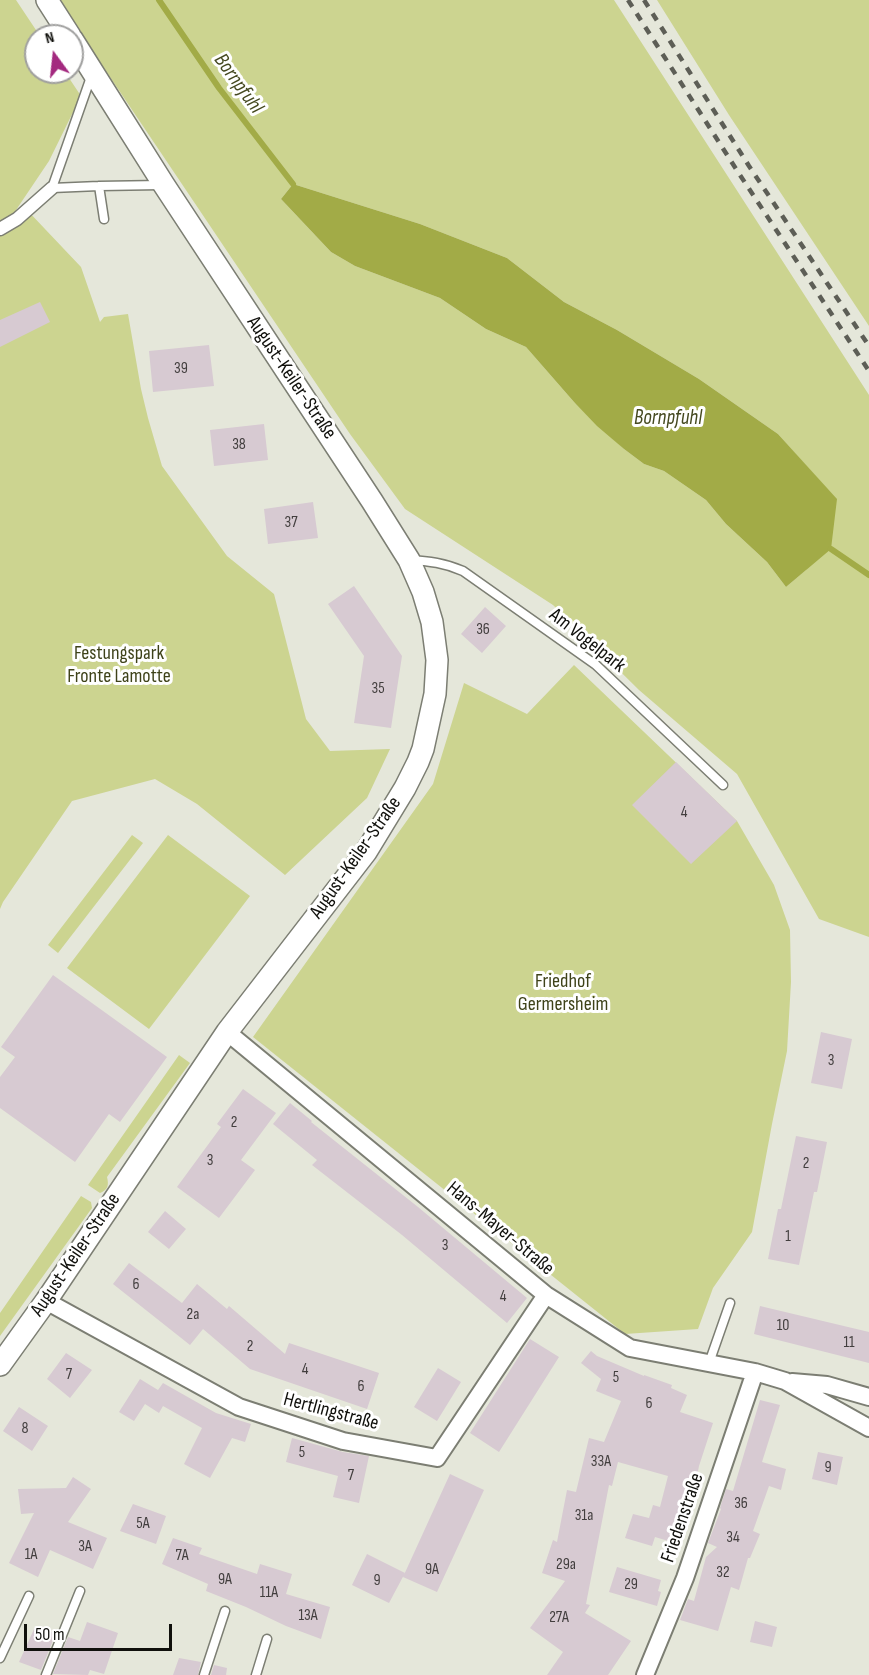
<!DOCTYPE html>
<html>
<head>
<meta charset="utf-8">
<style>
  body { margin:0 }
  #map { position:relative; width:869px; height:1675px; overflow:hidden; background:#e5e7da; font-family:"Sofia Sans Condensed",sans-serif }
  canvas { display:block }
  .north { position:absolute; left:24px; top:24px; width:60px; height:60px; box-sizing:border-box; background:#fff; border:2px solid #9f9f9e; border-radius:50%; rotate:345deg; font-size:16px; font-weight:700; line-height:24px; text-align:center; color:#10100c }
  .north::after { content:''; display:block; margin:auto; width:21px; height:27px; background:#a3297f; clip-path:polygon(50% 0,100% 100%,50% 72%,0 100%) }
  .scale { position:absolute; left:24px; top:1624px; width:148px; height:27px; box-sizing:border-box; border:3px solid #10100c; border-top:0; padding-left:8px; font-size:18px; line-height:21px; white-space:nowrap; color:#10100c; -webkit-text-stroke:4px #fff; paint-order:stroke }
</style>
</head>
<body>
<div id="map">
<canvas width="869" height="1675"></canvas>
<div class="north">N</div>
<div class="scale">50 m</div>
</div>
<script>
const c = document.querySelector('canvas').getContext('2d');
c.lineJoin = 'round';
function fill(path, color) { c.fillStyle = color; c.fill(path, 'evenodd'); }
function trace(path, color, width, dash) { c.strokeStyle = color; c.lineWidth = width; c.lineCap = dash ? 'butt' : 'round'; c.setLineDash(dash || []); c.stroke(path); }
function write(font, color, halo, rows, align = 'center') {
  c.font = font + ' "Sofia Sans Condensed",sans-serif'; c.lineWidth = 6; c.setLineDash([]); c.textBaseline = 'middle'; c.strokeStyle = halo; c.fillStyle = color; for (const [text, x, y, turn = 0] of rows) {
    c.save(); c.translate(x, y); c.rotate((+turn || 0) * Math.PI / 180); c.textAlign = isNaN(turn) ? turn : align; if (halo) c.strokeText(text, 0, 0); c.fillText(text, 0, 0); c.restore();
  }
}
fill(new Path2D(`
  M 0,0 L 16,0 L 40,36 L 36,36 L 36,72 L 65,72 L 81,96 L 49,161 L 14,213 L 27,210 L 81,267 L 100,322 L 104,317 L 128,314 L 141,389 L 148,418 L 162,466 L 227,556 L 274,594 L 306,719 L 330,751 L 390,749 L 367,798 L 285,875 L 197,804 L 155,779 L 72,801 L 3,902 L 0,909 Z
  M 61,0 L 614,0 L 869,395 L 869,937 L 819,919 L 737,774 L 639,690 L 553,605 L 405,509 L 350,434 L 77,28 ZM 293,184 L 420,224 L 507,258 L 564,302 L 617,330 L 699,379 L 778,434 L 836,499 L 806,570 L 786,587 L 767,562 L 726,524 L 706,500 L 664,471 L 644,464 L 624,449 L 574,402 L 526,347 L 486,329 L 440,298 L 355,266 L 331,252 L 281,199 Z
  M 657,0 L 869,0 L 869,326 L 729,115 Z
  M 574,665 L 737,821 L 774,885 L 790,930 L 791,982 L 787,1051 L 772,1124 L 752,1232 L 713,1288 L 698,1329 L 625,1334 L 253,1037 L 433,784 L 464,683 L 527,714 Z
  M 132,835 L 143,843 L 58,953 L 48,945 Z
  M 168,835 L 250,896 L 149,1029 L 67,968 Z
  M 179,1055 L 190,1063 L 107,1177 C 109,1185 108,1190 100,1193 L 88,1185 Z
  M 81,1196 L 91,1202 L 92,1208 L 0,1336 L 0,1313 Z`), '#ccd490');
fill(new Path2D(`
  M 293,184 L 420,224 L 507,258 L 564,302 L 617,330 L 699,379 L 778,434 L 837,499 L 831,549 L 786,587 L 767,562 L 726,524 L 706,500 L 664,471 L 644,464 L 624,449 L 597,426 L 574,402 L 526,347 L 486,329 L 440,298 L 355,266 L 331,252 L 281,199 Z`), '#a2ab47');
trace(new Path2D(`
  M 159,0 L 219,88 L 293,184
  M 831,549 L 869,575`), '#a2ab47', 6);
fill(new Path2D(`
  M 40,302 L 50,322 L 0,347 L 0,320 Z
  M 209,345 L 214,386 L 153,392 L 149,351 Z
  M 264,424 L 268,460 L 214,466 L 210,430 Z
  M 313,502 L 318,538 L 268,544 L 264,509 Z
  M 354,586 L 402,656 L 391,728 L 354,723 L 364,656 L 328,604 Z
  M 485,607 L 506,626 L 482,653 L 461,634 Z
  M 676,762 L 737,821 L 691,864 L 632,805 Z
  M 53,975 L 167,1057 L 120,1122 L 109,1114 L 75,1162 L 0,1108 L 0,1077 L 15,1057 L 1,1047 Z
  M 821,1032 L 852,1039 L 842,1089 L 811,1083 Z
  M 243,1089 L 276,1113 L 241,1160 L 255,1170 L 219,1218 L 177,1187 L 221,1127 L 217,1124 Z
  M 290,1103 L 312,1121 L 311,1122 L 418,1207 L 527,1298 L 507,1323 L 402,1235 L 312,1165 L 317,1160 L 273,1124 Z
  M 796,1136 L 827,1142 L 817,1192 L 814,1192 L 799,1265 L 768,1259 L 778,1209 L 781,1209 Z
  M 165,1211 L 186,1229 L 169,1249 L 148,1232 Z
  M 129,1263 L 182,1303 L 197,1284 L 227,1309 L 229,1306 L 285,1354 L 289,1343 L 379,1373 L 367,1409 L 250,1369 L 203,1329 L 190,1345 L 113,1284 Z
  M 760,1306 L 869,1332 L 869,1363 L 754,1334 Z
  M 530,1339 L 559,1357 L 499,1452 L 470,1433 Z
  M 591,1351 L 597,1356 L 644,1376 L 644,1375 L 672,1385 L 671,1388 L 687,1395 L 680,1412 L 713,1423 L 699,1466 L 694,1491 L 691,1490 L 675,1543 L 655,1537 L 652,1546 L 625,1538 L 633,1514 L 649,1518 L 653,1505 L 660,1507 L 668,1476 L 618,1462 L 612,1486 L 609,1485 L 586,1604 L 590,1605 L 585,1613 L 631,1641 L 608,1675 L 547,1675 L 563,1652 L 530,1628 L 565,1581 L 542,1573 L 553,1540 L 557,1542 L 567,1490 L 576,1492 L 589,1438 L 604,1442 L 621,1401 L 596,1391 L 601,1379 L 581,1363 Z
  M 66,1353 L 92,1370 L 70,1398 L 47,1379 Z
  M 438,1368 L 461,1382 L 437,1421 L 414,1407 Z
  M 140,1379 L 158,1390 L 163,1383 L 216,1413 L 251,1424 L 245,1442 L 232,1438 L 210,1478 L 184,1464 L 202,1428 L 163,1406 L 159,1413 L 145,1404 L 134,1421 L 119,1412 Z
  M 760,1400 L 780,1405 L 762,1462 L 786,1469 L 781,1490 L 769,1486 L 753,1531 L 760,1534 L 750,1558 L 748,1558 L 739,1590 L 731,1587 L 718,1631 L 680,1620 L 688,1599 L 694,1601 L 706,1557 L 717,1547 L 708,1543 L 721,1509 L 720,1508 L 726,1489 L 733,1491 Z
  M 19,1407 L 48,1426 L 32,1451 L 3,1431 Z
  M 292,1438 L 343,1452 L 369,1456 L 359,1503 L 333,1497 L 338,1476 L 286,1462 Z
  M 818,1452 L 843,1457 L 837,1485 L 812,1479 Z
  M 450,1474 L 484,1490 L 437,1592 L 403,1577 Z
  M 73,1477 L 91,1489 L 68,1522 L 107,1538 L 93,1569 L 50,1550 L 38,1577 L 9,1563 L 34,1513 L 21,1514 L 18,1489 L 66,1488 Z
  M 133,1504 L 166,1516 L 156,1544 L 120,1531 Z
  M 173,1538 L 202,1548 L 199,1554 L 257,1574 L 260,1564 L 292,1574 L 286,1594 L 330,1607 L 321,1639 L 286,1626 L 246,1607 L 206,1591 L 208,1584 L 162,1564 Z
  M 367,1554 L 405,1573 L 389,1603 L 352,1585 Z
  M 617,1567 L 661,1580 L 658,1591 L 661,1592 L 657,1606 L 609,1592 Z
  M 755,1621 L 777,1627 L 772,1647 L 750,1642 Z
  M 87,1622 L 118,1633 L 104,1674 L 90,1670 L 88,1675 L 53,1674 L 68,1637 L 80,1641 Z
  M 35,1627 L 56,1633 L 41,1670 L 19,1662 Z
  M 179,1658 L 201,1662 L 198,1675 L 173,1675 Z
  M 214,1665 L 227,1668 L 226,1675 L 211,1675 Z`), '#d7cad2');
const service = new Path2D(`
  M 92,74 L 52,188 L 99,186
  M 104,219 L 99,186 L 161,185
  M 409,560 C 429,561 445,563 463,571 L 596,665 L 723,785
  M 709,1363 L 730,1303
  M 0,1658 L 29,1596
  M 46,1675 L 80,1591
  M 204,1675 L 225,1611
  M 256,1675 L 267,1639`);
const pedestrian = new Path2D(`
  M 0,229 L 17,219 L 52,188`);
const minor = new Path2D(`
  M 227,1032 L 546,1295 L 630,1348 L 755,1372 L 785,1381 L 869,1428
  M 46,1301 L 239,1407 L 343,1441 L 437,1458 L 546,1295
  M 792,1382 L 827,1385 L 869,1397
  M 645,1675 L 685,1578 L 755,1372`);
const tertiary = new Path2D(`
  M 47,0 L 70,36
  M 0,1365 L 46,1301 L 227,1032 L 366,852 L 405,788 L 418,762 L 423,749 L 435,694 L 437,660 L 432,622 L 423,592 L 409,560 L 372,501 L 164,185 L 72,39`);
trace(service, '#7c7e73', 11);
trace(pedestrian, '#7c7e73', 15);
trace(minor, '#7c7e73', 20);
trace(tertiary, '#7c7e73', 24);
trace(service, '#fff', 8);
trace(pedestrian, '#fff', 12);
trace(minor, '#fff', 16);
trace(tertiary, '#fff', 21);
trace(new Path2D(`
  M 628,0 L 738,172 L 869,371
  M 644,0 L 749,166 L 869,346`), '#5d5e56', 4.5, [8, 8]);
write('16px', '#423e3e', null, [
  ["39",181,369],
  ["38",239,445],
  ["37",291,523],
  ["36",483,630],
  ["35",378,689],
  ["4",684,813],
  ["3",831,1061],
  ["2",234,1123],
  ["3",210,1161],
  ["2",806,1164],
  ["1",788,1237],
  ["3",445,1246],
  ["6",136,1285],
  ["4",503,1297],
  ["2a",193,1315],
  ["10",783,1326],
  ["11",849,1343],
  ["2",250,1347],
  ["4",305,1370],
  ["7",69,1375],
  ["5",616,1378],
  ["6",361,1387],
  ["6",649,1404],
  ["8",25,1429],
  ["5",302,1453],
  ["33A",601,1462],
  ["9",828,1468],
  ["7",351,1476],
  ["36",741,1504],
  ["31a",584,1516],
  ["5A",143,1524],
  ["34",733,1538],
  ["3A",85,1547],
  ["1A",31,1555],
  ["7A",182,1556],
  ["29a",566,1565],
  ["9A",432,1570],
  ["32",723,1573],
  ["9A",225,1580],
  ["9",377,1581],
  ["29",631,1585],
  ["11A",269,1593],
  ["13A",308,1616],
  ["27A",559,1618]
]);
write('20px', '#10100c', '#fff', [
  ["August-Keiler-Straße",291,378,56],
  ["Am Vogelpark",587,641,38],
  ["August-Keiler-Straße",356,858,-55],
  ["Hans-Mayer-Straße",500,1229,40],
  ["August-Keiler-Straße",76,1255,-56],
  ["Hertlingstraße",331,1412,15],
  ["Friedenstraße",683,1518,-71]
]);
write('20px', '#3e4219', '#fff', [
  ["Festungspark",119,654],
  ["Fronte Lamotte",119,677],
  ["Friedhof",563,982],
  ["Germersheim",563,1005]
]);
write('italic 21px', '#454920', '#fff', [
  ["Bornpfuhl",238,84,54],
  ["Bornpfuhl",668,419]
]);
</script>
</body>
</html>
